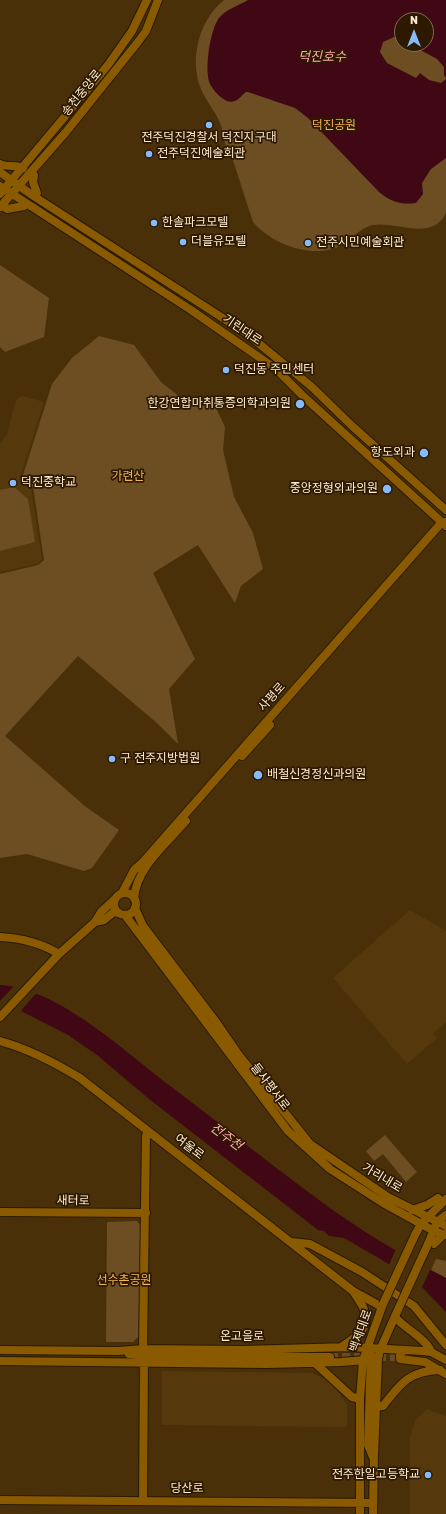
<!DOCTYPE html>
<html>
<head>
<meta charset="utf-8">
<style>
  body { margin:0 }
  #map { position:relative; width:446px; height:1514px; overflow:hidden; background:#4a3008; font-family:Rubik,sans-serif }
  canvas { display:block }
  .north { position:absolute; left:394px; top:12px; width:40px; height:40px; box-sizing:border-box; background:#2c1900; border:1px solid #806d52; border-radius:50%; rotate:0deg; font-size:11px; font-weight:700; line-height:16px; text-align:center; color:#ffeace }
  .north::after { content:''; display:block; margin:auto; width:14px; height:18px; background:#86bbfb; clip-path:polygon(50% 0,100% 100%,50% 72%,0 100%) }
</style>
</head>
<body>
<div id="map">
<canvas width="446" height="1514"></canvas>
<div class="north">N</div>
</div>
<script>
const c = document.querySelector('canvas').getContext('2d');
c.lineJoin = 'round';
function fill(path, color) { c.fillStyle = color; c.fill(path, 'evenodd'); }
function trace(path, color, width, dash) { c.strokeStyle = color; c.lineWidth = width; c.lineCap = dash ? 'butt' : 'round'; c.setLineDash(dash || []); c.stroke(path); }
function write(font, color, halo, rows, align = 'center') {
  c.font = font + ' Rubik,"Noto Sans KR",sans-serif'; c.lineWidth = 3.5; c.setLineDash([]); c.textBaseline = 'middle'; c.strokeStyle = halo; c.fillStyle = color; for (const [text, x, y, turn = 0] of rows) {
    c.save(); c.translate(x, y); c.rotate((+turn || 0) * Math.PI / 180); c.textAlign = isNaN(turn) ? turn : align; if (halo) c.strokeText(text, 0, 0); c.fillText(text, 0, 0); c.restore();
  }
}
fill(new Path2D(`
  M 22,396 L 44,402 L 20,478 L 31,488 L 42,559 L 37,564 L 0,572 L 0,444 L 7,434 L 16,400 Z
  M 410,910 L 446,931 L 446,1022 L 433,1034 L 437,1038 L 407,1064 L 333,978 Z
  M 162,1371 L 312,1373 L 325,1379 L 334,1387 L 347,1404 L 347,1427 L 162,1425 Z
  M 427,1409 L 446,1416 L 446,1514 L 410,1514 L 410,1437 L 416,1419 Z`), '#55390c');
fill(new Path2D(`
  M 224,0 L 446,0 L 446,213 C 432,242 396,221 373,225 C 361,227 352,239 342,245 C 315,260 272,245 253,222 L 231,154 C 222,144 225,135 220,123 C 215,111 206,101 201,89 C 189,59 199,20 224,0 ZM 402,20 L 426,20 L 426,44 L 402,44 Z
  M 0,265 L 49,298 L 44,337 L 5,352 L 0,347 Z
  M 99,336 L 134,345 L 161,382 L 190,405 L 214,404 L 225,427 L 223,450 L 234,497 L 253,533 L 263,569 L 241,586 L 235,603 L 198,545 L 153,573 L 195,659 L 169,689 L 178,744 L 158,724 L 78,656 L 5,736 L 86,807 L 119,830 L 92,868 L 84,871 L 27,854 L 0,858 L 0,574 L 38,565 L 44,560 L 33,487 L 22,478 L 52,384 L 72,358 Z
  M 14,487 L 28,499 L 35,542 L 0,551 L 0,490 Z
  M 385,1135 L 417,1172 L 406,1182 L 383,1154 L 374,1161 L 366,1151 Z
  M 137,1221 L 141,1226 L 139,1336 L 133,1342 L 106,1342 L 107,1222 Z
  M 436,1259 L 446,1261 L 446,1278 L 431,1270 Z`), '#6c4e22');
fill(new Path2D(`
  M 248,0 L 446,0 L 446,78 L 444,75 L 444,67 L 437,59 L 413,46 L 426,44 L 426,20 L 402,20 L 402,36 L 394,37 L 383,42 L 380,52 L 387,63 L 416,78 L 420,73 L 429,80 L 441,83 L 446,79 L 446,158 L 431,169 L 422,183 L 423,194 L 416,203 C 401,205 391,202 379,192 L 308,118 L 295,108 L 248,92 L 246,92 C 242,95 240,98 237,100 C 231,103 227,102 222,98 C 218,95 213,90 210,84 C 204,70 210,30 219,18 C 226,9 238,6 248,0 Z
  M 0,985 C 58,988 124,1051 169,1085 C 218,1122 266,1161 315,1197 C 356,1228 400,1254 446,1278 L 446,1312 L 419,1284 L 382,1260 L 344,1238 L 329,1236 L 324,1231 L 318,1230 L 149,1099 L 97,1055 L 68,1035 L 21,1011 L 0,1005 Z`), '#400814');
fill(new Path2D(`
  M 16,984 L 38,991 L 19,1013 L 0,1007 L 0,1001 Z
  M 396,1249 L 431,1268 L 421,1289 L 388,1267 Z`), '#4a3008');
trace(new Path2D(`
  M 330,1357 L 405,1357`), '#654c26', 8, [8, 4]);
const tertiary = new Path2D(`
  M 0,164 C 8,168 16,164 23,168
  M 0,172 L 32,195 L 246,333 L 312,387 L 351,425 L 446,510
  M 30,173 L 34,175 L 33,182 L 37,193 L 35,196
  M 0,186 L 191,310 L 276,369 L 303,396 L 446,526
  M 0,194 L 108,65 L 132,31 L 147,0
  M 1,205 L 7,209 L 24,206 L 26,203
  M 0,207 L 66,132 L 138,42 L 146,31 L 158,0
  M 242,756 L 270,725
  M114 904a11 11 0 1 1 22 0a11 11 0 1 1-22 0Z
  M 122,893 L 134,870 L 143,862 C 242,749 342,636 442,522 L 446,522
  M 134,898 C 137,867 166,844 186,821
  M 135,908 L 143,926 L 216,1022 L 238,1054 L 310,1144 L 388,1197 L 446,1226
  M 125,915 L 288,1131 L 330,1169 L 383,1203 L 434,1231 L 446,1235
  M 95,922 L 104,920 L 114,912 L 119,913
  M 0,937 C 21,938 41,943 59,954
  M 0,1017 L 59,954 L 95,922 L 101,912 L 115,899
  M 0,1041 C 29,1049 54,1062 80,1078 L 353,1291 L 382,1307
  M 412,1210 L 427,1205 L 438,1198 L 442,1202
  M 0,1212 L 146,1213
  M 415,1235 L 421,1224 L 446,1199
  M 291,1242 L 310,1244 L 362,1272 L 414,1306 L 446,1345
  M 429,1243 L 434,1244 L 444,1234
  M 428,1244 L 437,1222 L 446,1215
  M 395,1317 C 404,1328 428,1340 431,1352
  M 341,1347 C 358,1336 373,1328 362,1305 C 359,1300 356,1296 353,1291
  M 143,1349 L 146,1136 L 148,1131
  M 0,1350 L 118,1351 L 143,1349 L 242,1350 L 350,1347 L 423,1351 L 431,1352 L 446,1360
  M 403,1351 L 400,1354 L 400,1359 L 425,1362 L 446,1374
  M 129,1354 L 174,1357 L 330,1357
  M 371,1355 L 368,1445 L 373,1457
  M 0,1361 L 267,1364 L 341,1362 L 378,1359
  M 315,1363 L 352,1397 L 360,1399
  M 375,1407 L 383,1406 C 401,1383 409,1371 440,1370
  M 0,1500 L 373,1503
  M 143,1501 L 144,1363
  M 360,1514 L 360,1399 L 363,1360 L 383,1304
  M 373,1514 L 374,1455 L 378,1359 L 380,1350 L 396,1314`);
trace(tertiary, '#2a1a04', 10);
trace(tertiary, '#895a00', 8);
const tertiaryBridge = new Path2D(`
  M 383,1304 L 415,1235
  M 396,1314 L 428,1244`);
trace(tertiaryBridge, '#2a1a04', 10, []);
trace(tertiaryBridge, '#895a00', 8);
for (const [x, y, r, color] of [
  [209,125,4,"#86bbfb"],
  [149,154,4,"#86bbfb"],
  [154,223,4,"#86bbfb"],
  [183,242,4,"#86bbfb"],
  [308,243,4,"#86bbfb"],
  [226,370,4,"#86bbfb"],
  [300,404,5,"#86bbfb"],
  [424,453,5,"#86bbfb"],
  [13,483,4,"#86bbfb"],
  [387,489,5,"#86bbfb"],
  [112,759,4,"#86bbfb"],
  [258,775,5,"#86bbfb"],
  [428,1475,4,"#86bbfb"]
]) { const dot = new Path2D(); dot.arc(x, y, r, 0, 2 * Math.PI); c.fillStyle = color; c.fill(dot); trace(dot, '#2c1900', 1.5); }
write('12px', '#ffeace', '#2c1900', [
  ["송천중앙로",82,93,-51],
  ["기린대로",242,330,34],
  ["사평로",272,697,-48],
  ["들사평서로",270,1087,53],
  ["여울로",189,1147,37],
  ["가리내로",382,1178,31],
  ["새터로",73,1201,1],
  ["백제대로",361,1331,-70],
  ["온고을로",242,1337],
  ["당산로",187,1489]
]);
write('12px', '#f6b351', '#2c1900', [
  ["덕진공원",334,126],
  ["가련산",128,477],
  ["선수촌공원",124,1281]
]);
write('12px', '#ffeace', '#2c1900', [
  ["전주덕진경찰서 덕진지구대",209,138,"center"],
  ["전주덕진예술회관",157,154],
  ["한솔파크모텔",162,223],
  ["더블유모텔",191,242],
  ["전주시민예술회관",316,243],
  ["덕진동 주민센터",234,370],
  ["한강연합마취통증의학과의원",291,404,"right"],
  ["항도외과",415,453,"right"],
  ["덕진중학교",21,483],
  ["중앙정형외과의원",378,489,"right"],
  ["구 전주지방법원",120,759],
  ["배철신경정신과의원",267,775],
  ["전주한일고등학교",420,1475,"right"]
], 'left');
write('italic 13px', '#ffa8af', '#2c1900', [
  ["덕진호수",322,57],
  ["전주천",226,1137,37]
]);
</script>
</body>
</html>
